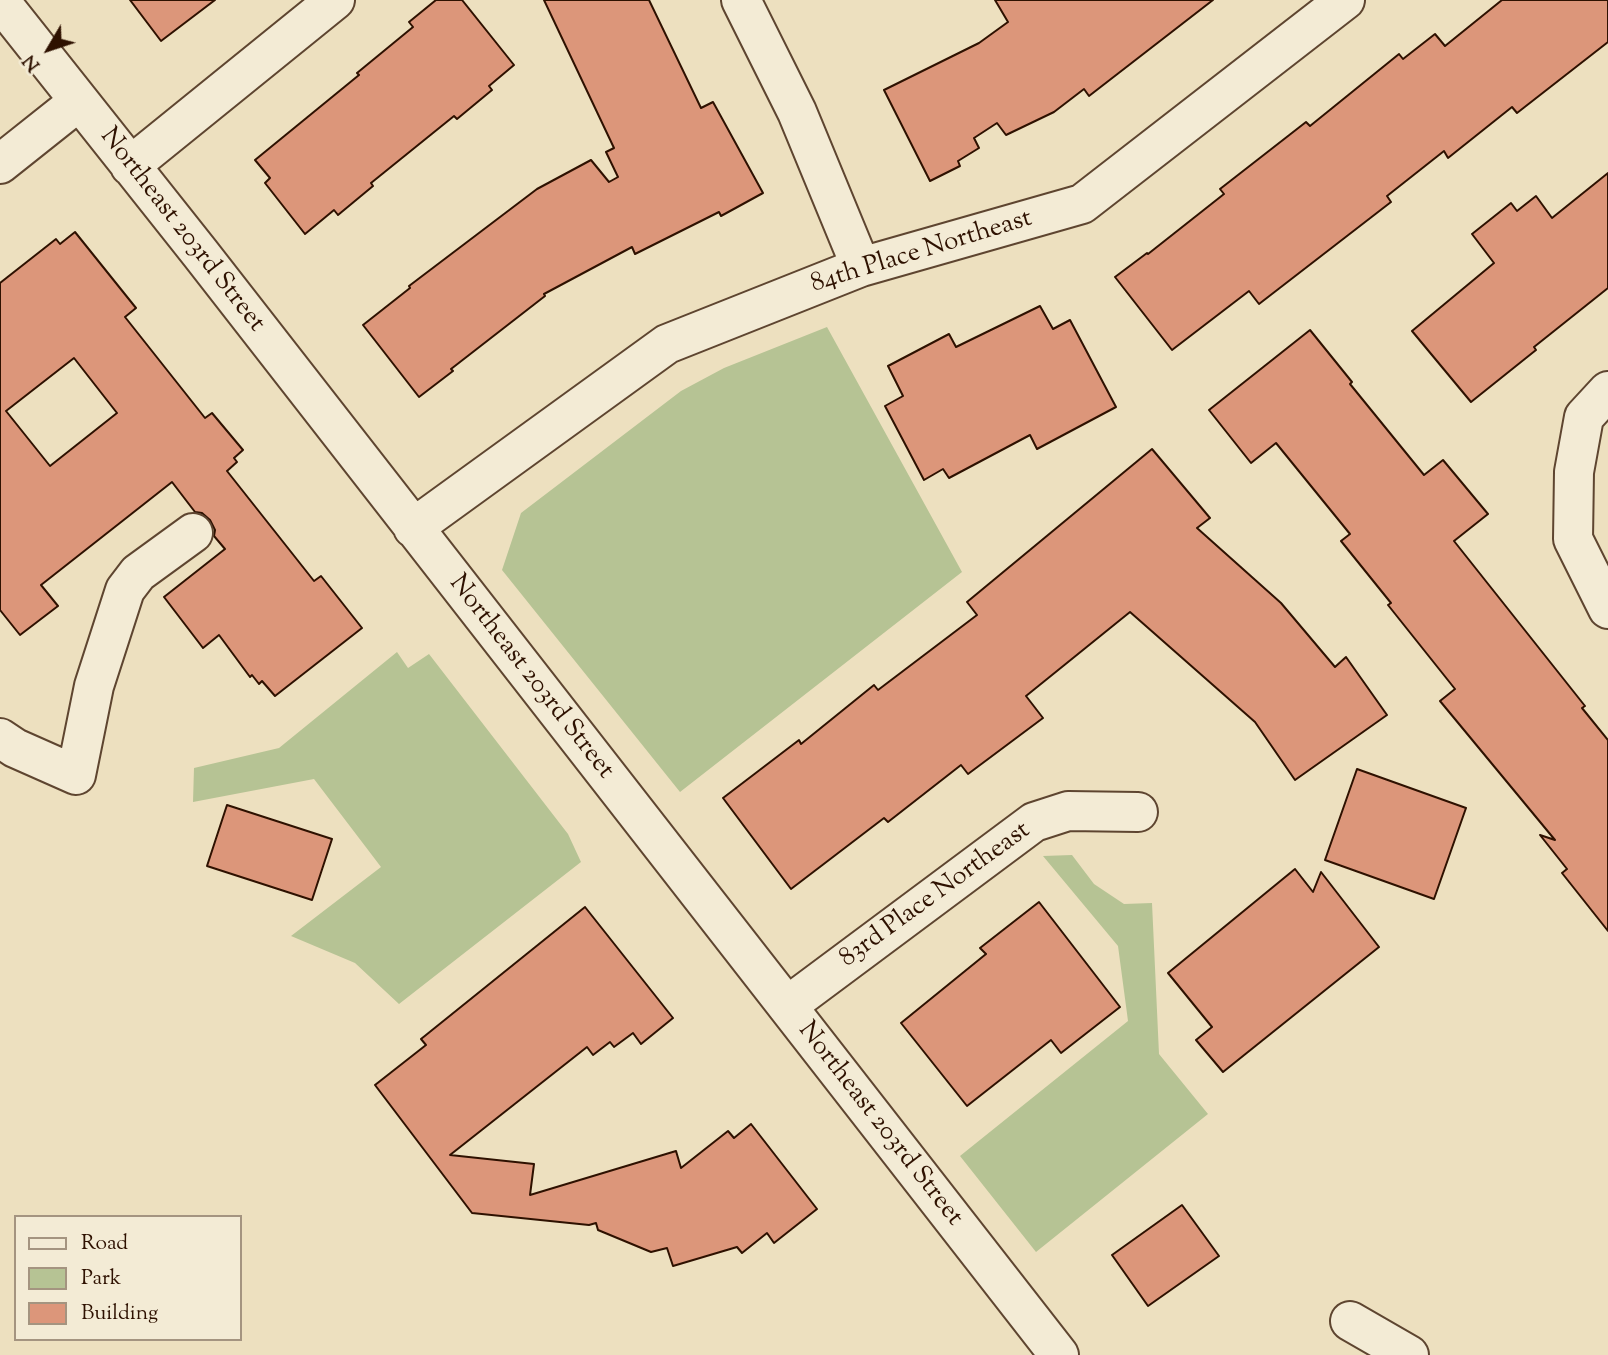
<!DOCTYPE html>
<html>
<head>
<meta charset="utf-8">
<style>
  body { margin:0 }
  #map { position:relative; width:1608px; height:1355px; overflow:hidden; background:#ede0bf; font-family:"Sorts Mill Goudy",serif }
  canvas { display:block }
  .legend { position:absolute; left:14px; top:1215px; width:228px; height:126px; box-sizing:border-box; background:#f3ebd5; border:2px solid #a49480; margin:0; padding:9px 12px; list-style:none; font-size:21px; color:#2e1100 }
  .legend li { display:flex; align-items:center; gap:14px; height:35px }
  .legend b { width:35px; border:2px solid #a49480 }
  .north { position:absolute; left:14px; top:14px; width:70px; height:70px; -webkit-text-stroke:5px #f3ebd5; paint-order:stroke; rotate:231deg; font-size:19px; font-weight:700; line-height:28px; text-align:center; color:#2e1100 }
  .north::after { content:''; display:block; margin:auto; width:24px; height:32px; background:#2e1100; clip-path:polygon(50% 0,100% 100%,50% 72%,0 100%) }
</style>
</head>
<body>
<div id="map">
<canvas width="1608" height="1355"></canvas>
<ul class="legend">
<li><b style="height:9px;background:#f3ebd5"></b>Road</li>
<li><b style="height:19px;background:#b6c394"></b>Park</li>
<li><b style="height:19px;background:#dc967a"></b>Building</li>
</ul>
<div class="north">N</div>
</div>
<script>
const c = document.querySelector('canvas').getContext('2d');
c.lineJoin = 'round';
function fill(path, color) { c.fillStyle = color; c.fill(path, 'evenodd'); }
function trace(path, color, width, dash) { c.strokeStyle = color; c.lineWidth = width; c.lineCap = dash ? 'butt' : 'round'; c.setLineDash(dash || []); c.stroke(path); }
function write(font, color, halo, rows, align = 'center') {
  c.font = font + ' "Sorts Mill Goudy",serif'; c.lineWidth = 6; c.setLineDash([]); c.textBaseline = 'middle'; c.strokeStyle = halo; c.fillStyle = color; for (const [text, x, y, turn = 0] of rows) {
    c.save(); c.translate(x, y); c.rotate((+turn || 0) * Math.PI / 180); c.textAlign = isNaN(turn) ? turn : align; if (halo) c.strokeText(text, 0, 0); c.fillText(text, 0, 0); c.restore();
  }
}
fill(new Path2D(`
  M 827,327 L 962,572 L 680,792 L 502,570 L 521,513 L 681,391 L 724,368 Z
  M 397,652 L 408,668 L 429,654 L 568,834 L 581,862 L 399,1004 L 355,963 L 291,936 L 381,867 L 314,779 L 193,802 L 194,768 L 279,748 Z
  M 1072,855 L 1094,884 L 1124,904 L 1152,903 L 1159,1054 L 1208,1114 L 1036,1252 L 960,1156 L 1128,1021 L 1118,946 L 1043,856 Z`), '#b6c394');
const building = new Path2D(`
  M 130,0 L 215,0 L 161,41 Z
  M 436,0 L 462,0 L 514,65 L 489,86 L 492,90 L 457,119 L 454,116 L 371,183 L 373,186 L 338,215 L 334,210 L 305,234 L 265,183 L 270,178 L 255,160 L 359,75 L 357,73 L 413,27 L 409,22 Z
  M 544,0 L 649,0 L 701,108 L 713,102 L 763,193 L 721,216 L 719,212 L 635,254 L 632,247 L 544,294 L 545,296 L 451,369 L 453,371 L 419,397 L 363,325 L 410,288 L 409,286 L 537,189 L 591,160 L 609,182 L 618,177 L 606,152 L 614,148 Z
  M 995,0 L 1213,0 L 1089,96 L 1084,89 L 1054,112 L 1006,135 L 997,123 L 974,138 L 979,148 L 958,161 L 960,166 L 930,181 L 884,90 L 979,43 L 1008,22 Z
  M 1502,0 L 1608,0 L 1608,42 L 1517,113 L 1512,107 L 1448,158 L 1444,151 L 1387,196 L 1391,202 L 1259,304 L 1249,291 L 1172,350 L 1115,277 L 1147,253 L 1148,254 L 1224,194 L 1220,189 L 1306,122 L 1310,126 L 1399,54 L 1403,59 L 1435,34 L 1445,46 Z
  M 1608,173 L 1608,288 L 1534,347 L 1536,350 L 1471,402 L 1412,331 L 1494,263 L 1472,234 L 1511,203 L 1517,211 L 1536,196 L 1552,218 Z
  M 75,232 L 136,308 L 125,317 L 205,418 L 212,413 L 243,450 L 234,458 L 237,462 L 227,471 L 314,581 L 321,576 L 362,628 L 275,696 L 262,681 L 259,684 L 252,675 L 250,677 L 219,635 L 203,648 L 164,597 L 225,549 L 214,536 L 215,530 L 210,520 L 202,513 L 195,512 L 172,482 L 41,585 L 58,606 L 20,635 L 0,610 L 0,283 L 56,239 L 60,244 ZM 74,358 L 117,413 L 50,466 L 6,411 Z
  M 1040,306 L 1053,329 L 1070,320 L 1116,407 L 1037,449 L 1030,435 L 949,478 L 943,469 L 924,480 L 885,406 L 903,396 L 888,366 L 949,334 L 956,347 Z
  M 1310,330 L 1352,382 L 1350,384 L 1424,475 L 1443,460 L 1488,514 L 1454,541 L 1585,706 L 1582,708 L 1608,740 L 1608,931 L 1562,873 L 1567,869 L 1540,835 L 1555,840 L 1440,701 L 1455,689 L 1388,605 L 1391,603 L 1341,541 L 1350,534 L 1276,443 L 1251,463 L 1209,410 Z
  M 1152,449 L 1210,518 L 1197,528 L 1281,603 L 1335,667 L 1346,657 L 1387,715 L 1295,780 L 1255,722 L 1130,612 L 1026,696 L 1043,718 L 968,774 L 961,765 L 888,822 L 884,818 L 791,889 L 723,798 L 799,740 L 801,744 L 874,685 L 878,690 L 977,615 L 967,602 Z
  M 1357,769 L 1466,808 L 1434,899 L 1325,860 Z
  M 227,805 L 332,839 L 312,900 L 207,866 Z
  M 1295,869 L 1313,892 L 1321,872 L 1379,947 L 1223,1072 L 1196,1040 L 1212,1027 L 1168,973 Z
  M 1039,902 L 1120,1007 L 1061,1053 L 1051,1040 L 967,1106 L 901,1023 L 986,954 L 980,948 Z
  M 585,907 L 673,1018 L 641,1044 L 633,1033 L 614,1047 L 610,1042 L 593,1055 L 587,1047 L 450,1155 L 534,1164 L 530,1195 L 676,1151 L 681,1168 L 728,1131 L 734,1138 L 751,1124 L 817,1209 L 774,1243 L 767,1233 L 742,1253 L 737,1247 L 673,1266 L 667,1248 L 651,1252 L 598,1230 L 596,1223 L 589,1225 L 472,1213 L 375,1085 L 426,1045 L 421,1039 Z
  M 1182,1205 L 1219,1256 L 1148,1306 L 1112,1255 Z`);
fill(building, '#dc967a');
trace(building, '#2e1100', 2);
const minor = new Path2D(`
  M 741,0 L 797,112 L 861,267
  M 0,1 L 200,253 L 1059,1355
  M 0,164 L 78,102
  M 130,166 L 335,0
  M 1608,391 L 1584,417 L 1574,472 L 1573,539 L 1608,609
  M 413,528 L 667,344 L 861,267 L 1082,204 L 1345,0
  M 0,738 L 15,748 L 76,775 L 94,686 L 125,590 L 138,573 L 193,533
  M 787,1006 L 1034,822 L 1068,811 L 1138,812
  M 1350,1321 L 1409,1355`);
trace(minor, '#5e4530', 42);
trace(minor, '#f3ebd5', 38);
write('26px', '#2e1100', '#f3ebd5', [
  ["Northeast 203rd Street",181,231,52],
  ["84th Place Northeast",922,253,-17],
  ["Northeast 203rd Street",530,678,52],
  ["83rd Place Northeast",936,896,-36],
  ["Northeast 203rd Street",879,1125,52]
]);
</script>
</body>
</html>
